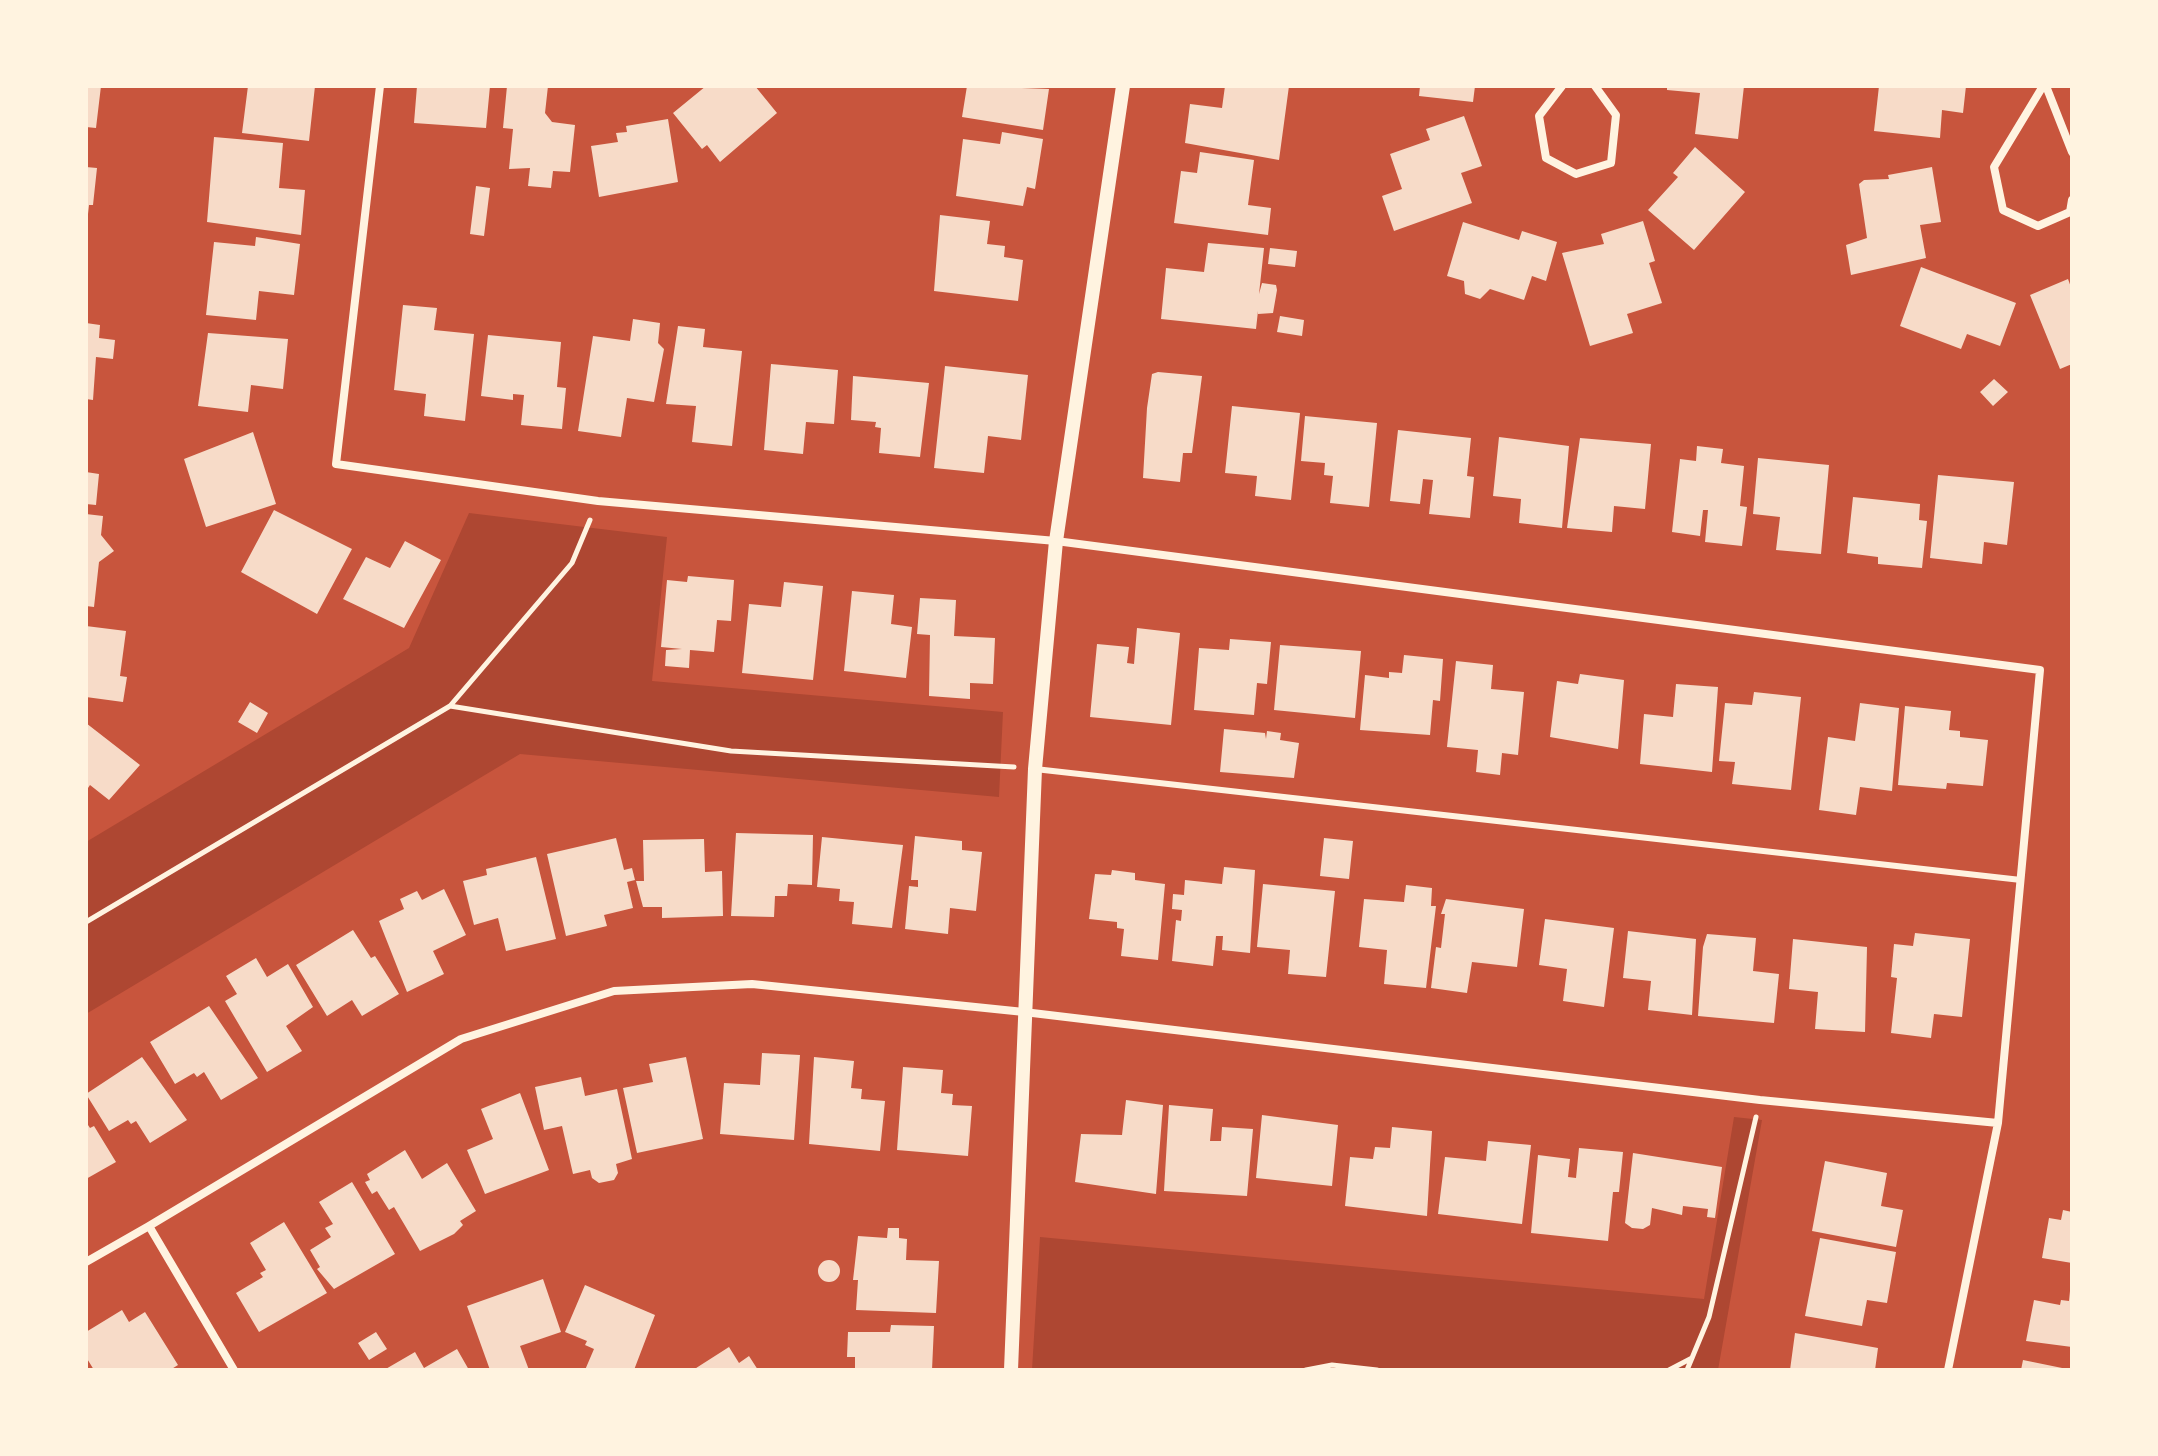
<!DOCTYPE html>
<html>
<head>
<meta charset="utf-8">
<style>
  body { margin:0 }
  #map { position:relative; width:2158px; height:1456px; overflow:hidden; background:#c8553d; font-family:Mulish,sans-serif }
  canvas { display:block }
  .frame { position:absolute; inset:0; border:88px solid #fff3e0; pointer-events:none }
</style>
</head>
<body>
<div id="map">
<canvas width="2158" height="1456"></canvas>
<div class="frame"></div>
</div>
<script>
const c = document.querySelector('canvas').getContext('2d');
c.lineJoin = 'round';
function fill(path, color) { c.fillStyle = color; c.fill(path, 'evenodd'); }
function trace(path, color, width, dash) { c.strokeStyle = color; c.lineWidth = width; c.lineCap = dash ? 'butt' : 'round'; c.setLineDash(dash || []); c.stroke(path); }
fill(new Path2D(`
  M 469,513 L 667,537 L 652,681 L 1003,712 L 999,797 L 520,754 L 86,1014 L 86,842 L 409,648 Z
  M 1734,1117 L 1762,1120 L 1718,1370 L 1032,1370 L 1040,1237 L 1704,1299 Z`), '#ae4732');
fill(new Path2D(`
  M 86,86 L 101,86 L 96,128 L 86,127 Z
  M 248,86 L 315,86 L 309,141 L 242,133 Z
  M 417,86 L 490,86 L 486,128 L 414,123 Z
  M 507,86 L 548,86 L 545,113 L 552,122 L 575,125 L 570,172 L 553,171 L 551,188 L 528,186 L 530,168 L 509,169 L 513,129 L 503,128 Z
  M 706,86 L 755,86 L 777,113 L 720,162 L 707,145 L 702,149 L 673,113 Z
  M 967,86 L 1049,89 L 1043,130 L 962,117 Z
  M 1225,86 L 1289,86 L 1279,160 L 1185,143 L 1190,104 L 1222,108 Z
  M 1420,86 L 1475,86 L 1473,102 L 1419,96 Z
  M 1667,86 L 1744,86 L 1738,139 L 1695,134 L 1700,93 L 1667,90 Z
  M 1879,86 L 1966,86 L 1963,113 L 1942,110 L 1940,138 L 1874,131 Z
  M 1464,116 L 1482,166 L 1461,173 L 1472,203 L 1394,231 L 1382,196 L 1402,189 L 1390,154 L 1430,140 L 1426,129 Z
  M 668,119 L 678,182 L 599,197 L 591,146 L 618,142 L 616,133 L 627,132 L 626,126 Z
  M 1002,132 L 1043,139 L 1035,189 L 1027,187 L 1023,206 L 956,196 L 963,139 L 1000,144 Z
  M 214,137 L 283,143 L 279,188 L 305,190 L 301,235 L 207,222 Z
  M 1695,147 L 1745,192 L 1694,250 L 1648,210 L 1678,177 L 1673,173 Z
  M 1200,152 L 1254,160 L 1248,205 L 1271,208 L 1268,235 L 1174,223 L 1181,171 L 1197,173 Z
  M 86,167 L 97,168 L 93,205 L 89,205 L 88,214 Z
  M 1932,167 L 1941,222 L 1920,225 L 1926,258 L 1851,275 L 1846,245 L 1867,238 L 1859,184 L 1864,180 L 1889,179 L 1888,175 Z
  M 476,186 L 490,188 L 484,236 L 470,234 Z
  M 940,215 L 990,221 L 987,244 L 1005,246 L 1004,257 L 1023,260 L 1018,301 L 934,291 Z
  M 1643,221 L 1655,261 L 1649,263 L 1662,303 L 1627,314 L 1633,333 L 1590,346 L 1562,253 L 1604,244 L 1601,234 Z
  M 1463,222 L 1519,240 L 1522,231 L 1557,242 L 1546,281 L 1532,276 L 1524,300 L 1490,289 L 1480,299 L 1465,294 L 1464,281 L 1447,276 Z
  M 256,237 L 300,244 L 294,295 L 259,291 L 256,320 L 206,315 L 214,242 L 255,246 Z
  M 1208,243 L 1264,248 L 1259,294 L 1262,283 L 1276,285 L 1277,290 L 1273,313 L 1258,314 L 1258,311 L 1256,329 L 1161,319 L 1166,268 L 1204,272 Z
  M 1270,248 L 1297,251 L 1295,267 L 1268,264 Z
  M 1921,267 L 2016,303 L 2000,346 L 1967,334 L 1961,349 L 1900,326 Z
  M 2068,279 L 2072,290 L 2072,364 L 2060,369 L 2030,295 Z
  M 403,305 L 437,308 L 434,330 L 474,334 L 465,421 L 424,416 L 426,394 L 394,390 Z
  M 1280,316 L 1304,320 L 1302,336 L 1277,332 Z
  M 633,319 L 660,323 L 658,343 L 664,349 L 654,402 L 627,398 L 621,437 L 578,431 L 593,336 L 630,341 Z
  M 86,323 L 100,325 L 99,338 L 115,340 L 113,359 L 96,357 L 93,400 L 86,399 Z
  M 678,326 L 705,329 L 703,347 L 742,351 L 732,446 L 692,442 L 696,406 L 666,404 Z
  M 208,333 L 288,339 L 283,389 L 251,385 L 248,412 L 198,406 Z
  M 488,335 L 561,342 L 557,387 L 566,388 L 562,429 L 521,425 L 524,395 L 513,394 L 513,400 L 481,396 Z
  M 771,364 L 838,370 L 834,424 L 806,422 L 803,454 L 764,450 Z
  M 945,366 L 1028,375 L 1021,440 L 988,436 L 984,473 L 934,468 Z
  M 1158,372 L 1202,376 L 1192,453 L 1183,453 L 1180,482 L 1143,478 L 1147,408 L 1152,374 Z
  M 853,376 L 929,383 L 920,457 L 879,453 L 881,428 L 875,427 L 876,422 L 851,420 Z
  M 1994,379 L 2008,392 L 1993,406 L 1980,392 Z
  M 1232,406 L 1300,413 L 1291,500 L 1255,496 L 1257,476 L 1225,473 Z
  M 1305,416 L 1377,423 L 1369,507 L 1330,503 L 1333,476 L 1324,475 L 1325,463 L 1301,461 Z
  M 1398,430 L 1471,438 L 1467,476 L 1474,477 L 1470,518 L 1429,514 L 1433,480 L 1423,479 L 1420,504 L 1390,501 Z
  M 253,432 L 276,504 L 206,527 L 184,459 Z
  M 1499,437 L 1569,446 L 1562,528 L 1519,523 L 1521,499 L 1493,496 Z
  M 1580,438 L 1651,444 L 1645,509 L 1614,506 L 1612,532 L 1567,528 Z
  M 1697,446 L 1723,449 L 1721,463 L 1744,466 L 1740,506 L 1747,507 L 1742,546 L 1705,542 L 1708,510 L 1703,510 L 1700,536 L 1672,532 L 1680,459 L 1696,461 Z
  M 1758,458 L 1829,465 L 1821,554 L 1776,550 L 1780,517 L 1753,514 Z
  M 86,472 L 99,474 L 96,505 L 86,504 Z
  M 1938,475 L 2014,482 L 2007,545 L 1984,542 L 1982,564 L 1930,558 Z
  M 1853,497 L 1920,504 L 1919,520 L 1927,521 L 1922,568 L 1878,564 L 1878,557 L 1847,553 Z
  M 274,510 L 352,549 L 317,614 L 241,572 Z
  M 86,514 L 103,516 L 101,535 L 114,551 L 99,562 L 94,607 L 86,606 Z
  M 405,541 L 441,560 L 404,628 L 343,599 L 366,557 L 390,568 Z
  M 688,576 L 734,580 L 731,621 L 717,620 L 714,652 L 690,650 L 689,668 L 665,666 L 666,650 L 682,649 L 661,647 L 667,580 L 687,582 Z
  M 784,582 L 823,586 L 813,680 L 742,673 L 749,604 L 781,607 Z
  M 852,591 L 894,595 L 891,624 L 912,627 L 906,678 L 844,671 Z
  M 920,598 L 956,600 L 954,636 L 995,638 L 993,684 L 970,683 L 970,699 L 929,696 L 930,635 L 917,634 Z
  M 86,626 L 126,631 L 120,676 L 127,677 L 123,702 L 86,697 Z
  M 1137,628 L 1180,633 L 1171,725 L 1090,717 L 1097,644 L 1129,647 L 1127,663 L 1134,664 Z
  M 1230,639 L 1271,642 L 1267,684 L 1257,683 L 1254,715 L 1194,710 L 1199,648 L 1229,650 Z
  M 1280,645 L 1361,651 L 1355,718 L 1274,710 Z
  M 1404,655 L 1443,659 L 1440,701 L 1433,700 L 1430,735 L 1360,730 L 1365,675 L 1389,678 L 1389,672 L 1402,673 Z
  M 1456,661 L 1493,665 L 1491,689 L 1524,692 L 1518,755 L 1502,753 L 1500,775 L 1476,772 L 1478,750 L 1447,747 Z
  M 1580,674 L 1624,680 L 1618,749 L 1550,737 L 1557,681 L 1578,684 Z
  M 1676,684 L 1718,687 L 1712,772 L 1640,764 L 1644,714 L 1673,717 Z
  M 1754,692 L 1801,697 L 1791,790 L 1732,784 L 1735,762 L 1719,761 L 1725,703 L 1752,705 Z
  M 250,702 L 268,713 L 257,733 L 238,722 Z
  M 1860,703 L 1899,708 L 1892,791 L 1860,787 L 1856,815 L 1819,810 L 1828,737 L 1855,741 Z
  M 1905,706 L 1951,711 L 1949,730 L 1960,731 L 1960,737 L 1988,740 L 1983,786 L 1947,783 L 1946,789 L 1898,785 Z
  M 86,723 L 140,765 L 109,800 L 90,785 L 86,791 Z
  M 1224,729 L 1265,733 L 1266,739 L 1267,731 L 1281,733 L 1280,740 L 1299,743 L 1294,778 L 1220,772 Z
  M 736,833 L 813,835 L 812,885 L 788,884 L 787,896 L 775,896 L 774,917 L 731,916 Z
  M 915,836 L 962,841 L 962,850 L 982,852 L 976,911 L 950,908 L 948,934 L 905,929 L 909,886 L 918,887 L 918,880 L 911,880 Z
  M 822,837 L 903,845 L 892,928 L 852,924 L 854,902 L 839,901 L 840,889 L 817,887 Z
  M 616,838 L 624,870 L 632,868 L 635,880 L 627,882 L 633,908 L 604,915 L 607,926 L 566,936 L 547,854 Z
  M 1324,838 L 1353,841 L 1349,879 L 1320,876 Z
  M 704,839 L 705,872 L 722,871 L 723,916 L 662,918 L 662,907 L 643,907 L 636,881 L 644,881 L 643,840 Z
  M 536,857 L 556,939 L 506,951 L 498,918 L 474,925 L 463,881 L 487,875 L 486,869 Z
  M 1224,867 L 1255,870 L 1250,953 L 1222,950 L 1223,936 L 1216,936 L 1213,966 L 1172,961 L 1176,920 L 1181,921 L 1182,910 L 1172,909 L 1173,894 L 1184,895 L 1185,880 L 1222,884 Z
  M 1112,870 L 1135,873 L 1135,880 L 1165,884 L 1158,960 L 1121,956 L 1124,929 L 1117,928 L 1117,922 L 1089,919 L 1095,874 L 1111,875 Z
  M 1263,884 L 1335,891 L 1326,977 L 1288,974 L 1290,950 L 1257,947 Z
  M 1406,885 L 1432,888 L 1431,906 L 1436,906 L 1426,988 L 1384,984 L 1387,950 L 1359,947 L 1364,899 L 1404,902 Z
  M 444,889 L 466,935 L 433,951 L 444,974 L 407,992 L 379,921 L 404,909 L 400,899 L 417,891 L 422,900 Z
  M 1446,899 L 1524,909 L 1517,967 L 1472,962 L 1467,993 L 1431,988 L 1436,947 L 1441,948 L 1445,914 L 1441,914 Z
  M 1545,919 L 1614,928 L 1604,1007 L 1563,1001 L 1567,969 L 1539,965 Z
  M 353,930 L 371,958 L 375,956 L 399,994 L 362,1016 L 352,1000 L 327,1016 L 296,965 Z
  M 1628,931 L 1696,939 L 1692,1015 L 1648,1010 L 1651,981 L 1623,978 Z
  M 1915,933 L 1970,939 L 1962,1017 L 1934,1014 L 1931,1038 L 1891,1033 L 1897,978 L 1891,977 L 1894,944 L 1913,946 Z
  M 1707,934 L 1756,938 L 1753,971 L 1779,974 L 1774,1023 L 1698,1016 L 1703,947 Z
  M 1793,939 L 1867,947 L 1865,1032 L 1815,1029 L 1818,992 L 1789,989 Z
  M 256,958 L 267,977 L 288,964 L 313,1007 L 286,1026 L 302,1051 L 267,1072 L 225,1001 L 237,994 L 226,976 Z
  M 209,1006 L 258,1078 L 221,1100 L 204,1072 L 197,1077 L 194,1073 L 175,1084 L 150,1042 Z
  M 762,1053 L 800,1055 L 794,1140 L 720,1134 L 724,1083 L 760,1085 Z
  M 142,1057 L 187,1120 L 150,1143 L 136,1121 L 131,1124 L 128,1120 L 109,1131 L 86,1094 Z
  M 686,1057 L 703,1139 L 637,1153 L 623,1088 L 653,1082 L 649,1064 Z
  M 814,1057 L 854,1061 L 851,1088 L 862,1089 L 861,1099 L 885,1101 L 880,1151 L 809,1144 Z
  M 903,1067 L 943,1070 L 941,1093 L 953,1094 L 952,1105 L 972,1106 L 968,1156 L 897,1150 Z
  M 581,1077 L 585,1096 L 617,1089 L 632,1159 L 616,1164 L 618,1173 L 614,1180 L 599,1183 L 592,1178 L 590,1170 L 573,1174 L 562,1126 L 544,1130 L 535,1087 Z
  M 520,1093 L 549,1170 L 485,1194 L 467,1150 L 493,1139 L 481,1109 Z
  M 1126,1100 L 1163,1105 L 1156,1194 L 1075,1182 L 1081,1134 L 1122,1135 Z
  M 1169,1105 L 1213,1109 L 1210,1141 L 1221,1141 L 1222,1127 L 1253,1129 L 1247,1196 L 1164,1191 Z
  M 1262,1115 L 1338,1125 L 1332,1186 L 1256,1178 Z
  M 86,1122 L 90,1128 L 94,1126 L 116,1162 L 86,1179 Z
  M 1392,1127 L 1432,1131 L 1427,1216 L 1345,1206 L 1350,1157 L 1373,1159 L 1375,1147 L 1390,1148 Z
  M 1488,1141 L 1531,1145 L 1522,1224 L 1438,1214 L 1445,1157 L 1486,1161 Z
  M 1579,1148 L 1623,1152 L 1619,1192 L 1613,1192 L 1608,1241 L 1531,1233 L 1538,1155 L 1570,1159 L 1568,1177 L 1576,1178 Z
  M 405,1150 L 422,1179 L 447,1163 L 476,1211 L 460,1221 L 463,1225 L 454,1234 L 420,1251 L 394,1207 L 389,1210 L 377,1191 L 372,1194 L 365,1182 L 370,1180 L 367,1174 Z
  M 1633,1153 L 1722,1167 L 1715,1218 L 1707,1217 L 1708,1209 L 1683,1206 L 1682,1215 L 1652,1208 L 1650,1225 L 1643,1229 L 1632,1228 L 1625,1223 Z
  M 1825,1161 L 1887,1173 L 1881,1206 L 1903,1210 L 1896,1247 L 1812,1231 Z
  M 352,1182 L 395,1254 L 334,1289 L 317,1269 L 320,1267 L 310,1250 L 331,1237 L 325,1228 L 333,1224 L 319,1202 Z
  M 2063,1210 L 2072,1212 L 2072,1263 L 2042,1258 L 2049,1218 L 2061,1220 Z
  M 284,1222 L 327,1293 L 259,1332 L 236,1293 L 263,1277 L 260,1273 L 266,1270 L 250,1243 Z
  M 888,1228 L 899,1228 L 899,1238 L 907,1239 L 906,1260 L 939,1261 L 936,1313 L 856,1310 L 858,1280 L 853,1280 L 858,1236 L 887,1238 Z
  M 1820,1238 L 1896,1252 L 1887,1303 L 1867,1300 L 1862,1326 L 1805,1316 Z
  M818 1271a11 11 0 1 1 22 0a11 11 0 1 1-22 0Z
  M 543,1279 L 561,1332 L 520,1346 L 529,1370 L 490,1370 L 467,1306 Z
  M 585,1285 L 655,1315 L 634,1370 L 585,1370 L 594,1349 L 585,1345 L 587,1341 L 565,1332 Z
  M 2070,1291 L 2072,1347 L 2026,1341 L 2034,1300 L 2060,1305 L 2061,1300 L 2069,1301 Z
  M 122,1310 L 129,1322 L 145,1312 L 178,1365 L 170,1370 L 94,1370 L 86,1357 L 86,1332 Z
  M 891,1325 L 934,1326 L 932,1370 L 855,1370 L 855,1357 L 847,1357 L 848,1332 L 890,1332 Z
  M 376,1332 L 387,1349 L 369,1360 L 358,1343 Z
  M 1795,1333 L 1878,1348 L 1875,1370 L 1790,1370 Z
  M 729,1347 L 739,1363 L 749,1356 L 758,1370 L 693,1370 Z
  M 457,1349 L 469,1370 L 384,1370 L 415,1352 L 424,1368 Z
  M 2023,1360 L 2067,1369 L 2067,1370 L 2021,1370 Z`), '#f7dbc8');
trace(new Path2D(`
  M 450,706 L 572,563 L 590,520
  M 86,922 L 450,706 L 731,751 L 1014,767
  M 1306,1370 L 1332,1365 L 1377,1370
  M 1669,1370 L 1692,1358
  M 1687,1370 L 1709,1317 L 1756,1117`), '#fff3e0', 5);
trace(new Path2D(`
  M 1035,769 L 2021,880`), '#fff3e0', 6);
trace(new Path2D(`
  M 1562,86 L 1539,116 L 1546,158 L 1576,174 L 1611,163 L 1616,115 L 1595,86
  M 2043,86 L 1994,167 L 2003,210 L 2038,226 L 2070,212 L 2072,200
  M 2046,86 L 2072,152
  M 86,1262 L 149,1226
  M 234,1370 L 149,1226 L 461,1039 L 614,991 L 752,984 L 1024,1012 L 1760,1100 L 1998,1123 L 2040,670 L 1056,541 L 598,501 L 336,464 L 380,86
  M 1948,1370 L 1998,1123`), '#fff3e0', 8);
trace(new Path2D(`
  M 1011,1370 L 1035,769 L 1056,541 L 1123,86`), '#fff3e0', 14);
</script>
</body>
</html>
